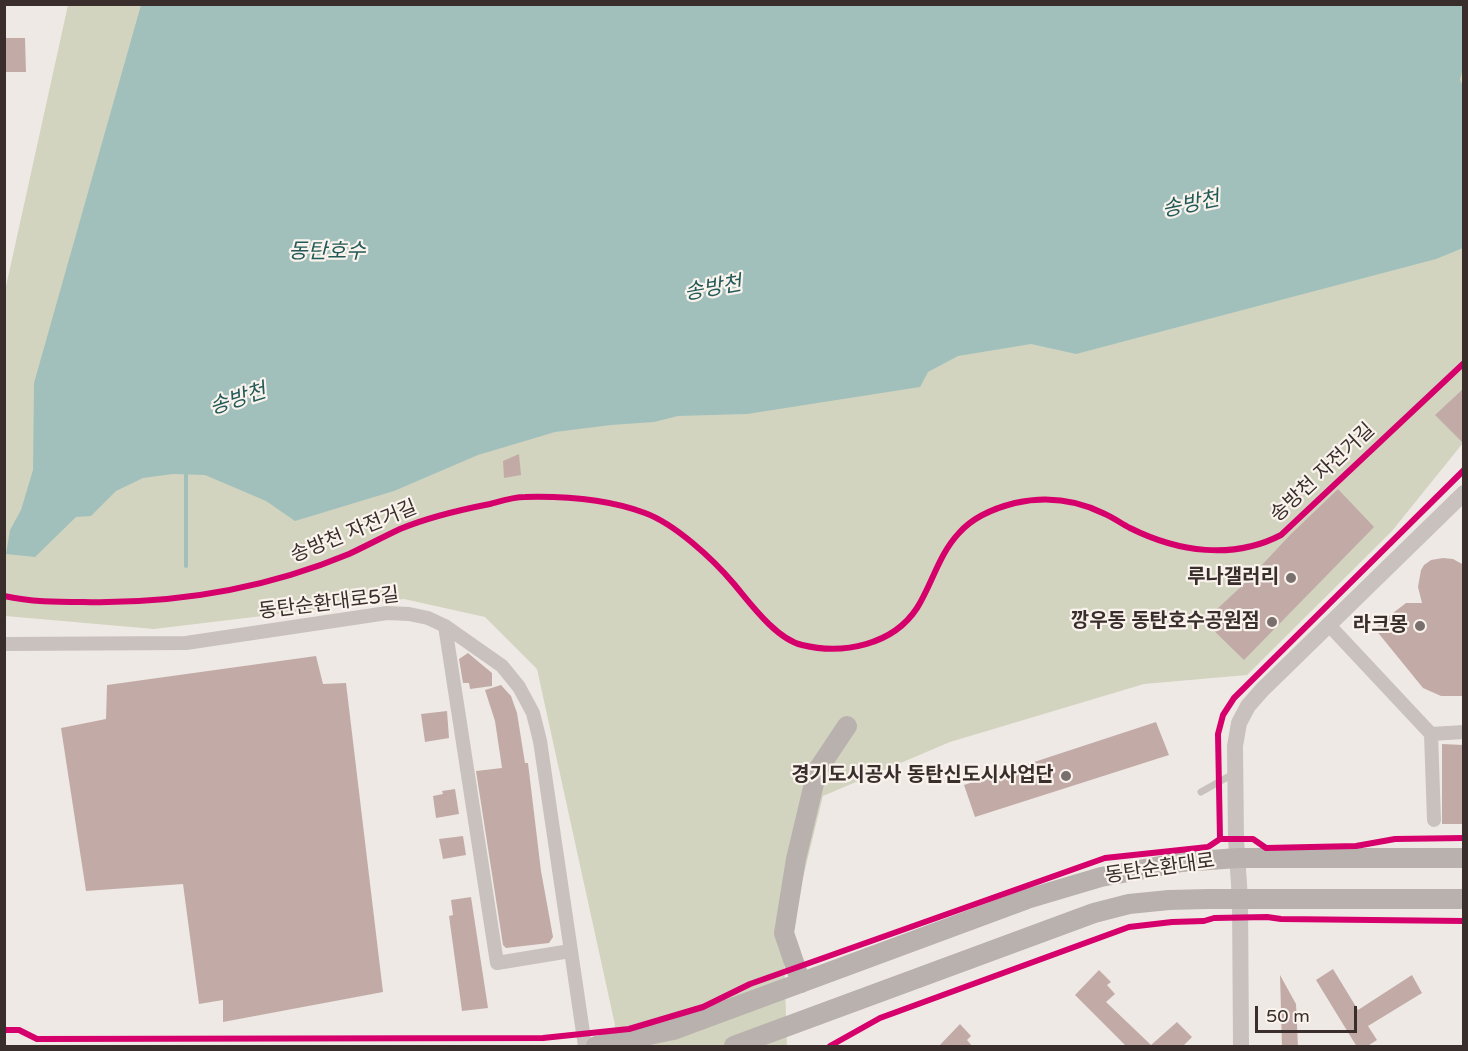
<!DOCTYPE html>
<html>
<head>
<meta charset="utf-8">
<style>
  body { margin:0 }
  #map { position:relative; width:1468px; height:1051px; overflow:hidden; background:#efe9e5; font-family:"Varela Round",sans-serif }
  canvas { display:block }
  .frame { position:absolute; inset:0; border:6px solid #392e2b; pointer-events:none }
  .scale { position:absolute; left:1255px; top:1006px; width:102px; height:27px; box-sizing:border-box; border:3px solid #392e2b; border-top:0; padding-left:8px; font-size:18px; line-height:21px; white-space:nowrap; color:#392e2b; -webkit-text-stroke:4px #faf3ed; paint-order:stroke }
</style>
</head>
<body>
<div id="map">
<canvas width="1468" height="1051"></canvas>
<div class="frame"></div>
<div class="scale">50 m</div>
</div>
<script>
const c = document.querySelector('canvas').getContext('2d');
c.lineJoin = 'round';
function fill(path, color) { c.fillStyle = color; c.fill(path, 'evenodd'); }
function trace(path, color, width, dash) { c.strokeStyle = color; c.lineWidth = width; c.lineCap = dash ? 'butt' : 'round'; c.setLineDash(dash || []); c.stroke(path); }
function write(font, color, halo, rows, align = 'center') {
  c.font = font + ' "Varela Round","Noto Sans KR",sans-serif'; c.lineWidth = 4.5; c.setLineDash([]); c.textBaseline = 'middle'; c.strokeStyle = halo; c.fillStyle = color; for (const [text, x, y, turn = 0] of rows) {
    c.save(); c.translate(x, y); c.rotate((+turn || 0) * Math.PI / 180); c.textAlign = isNaN(turn) ? turn : align; if (halo) c.strokeText(text, 0, 0); c.fillText(text, 0, 0); c.restore();
  }
}
fill(new Path2D(`
  M 68,5 L 1463,5 L 1463,443 L 1392,531 L 1247,675 L 1144,684 L 950,742 L 823,796 L 784,955 L 787,1046 L 615,1046 L 615,1025 L 537,669 L 485,617 L 404,599 L 154,629 L 5,616 L 5,291 Z`), '#d2d4bf');
fill(new Path2D(`
  M 141,5 L 1463,5 L 1464,63 L 1460,80 L 1464,88 L 1463,248 L 1436,259 L 1076,354 L 1031,344 L 958,356 L 928,372 L 920,387 L 747,414 L 678,416 L 654,422 L 611,425 L 555,432 L 478,455 L 394,491 L 295,521 L 266,501 L 205,475 L 173,474 L 143,478 L 116,491 L 91,516 L 76,517 L 35,557 L 6,554 L 10,530 L 21,510 L 33,470 L 34,383 Z`), '#a1c0bc');
trace(new Path2D(`
  M 186,475 L 186,566`), '#a1c0bc', 4);
fill(new Path2D(`
  M 4,38 L 25,38 L 26,72 L 4,72 Z
  M 1464,388 L 1464,444 L 1435,415 Z
  M 519,454 L 521,475 L 504,478 L 503,461 Z
  M 1338,489 L 1374,527 L 1244,660 L 1204,621 L 1244,584 L 1291,534 Z
  M 1443,558 L 1453,559 L 1464,565 L 1464,696 L 1441,696 L 1423,688 L 1375,629 L 1380,623 L 1406,603 L 1422,603 L 1418,587 L 1421,570 L 1424,565 L 1431,560 Z
  M 468,653 L 492,673 L 492,686 L 470,689 L 469,683 L 463,683 L 459,659 Z
  M 316,656 L 323,684 L 346,683 L 383,992 L 223,1022 L 223,1000 L 199,1004 L 183,884 L 86,891 L 61,728 L 106,719 L 107,685 Z
  M 501,685 L 511,696 L 517,713 L 525,763 L 528,763 L 541,871 L 553,937 L 549,943 L 506,948 L 503,945 L 476,771 L 502,768 L 495,721 L 485,690 Z
  M 447,711 L 449,738 L 425,742 L 421,714 Z
  M 1156,722 L 1169,755 L 975,817 L 964,785 Z
  M 1442,744 L 1464,745 L 1464,824 L 1442,824 Z
  M 455,789 L 459,814 L 436,818 L 433,796 L 443,794 L 442,791 Z
  M 463,836 L 466,855 L 443,859 L 439,839 Z
  M 471,897 L 488,1008 L 462,1011 L 449,916 L 453,915 L 451,900 Z
  M 1333,969 L 1358,1010 L 1412,975 L 1422,993 L 1368,1026 L 1377,1040 L 1366,1047 L 1357,1047 L 1316,980 Z
  M 1099,970 L 1111,982 L 1107,985 L 1115,994 L 1106,1002 L 1151,1045 L 1177,1022 L 1192,1037 L 1182,1047 L 1127,1047 L 1075,995 Z
  M 1280,975 L 1296,1004 L 1298,1047 L 1282,1047 Z
  M 960,1024 L 971,1036 L 967,1040 L 973,1047 L 938,1047 Z`), '#c2aba7');
trace(new Path2D(`
  M 1201,792 L 1233,774`), '#c8c1bd', 7);
trace(new Path2D(`
  M 1328,624 L 1431,734 L 1464,732
  M 445,626 L 497,963 L 570,951
  M 4,644 L 186,643 L 387,613 L 409,614 L 428,618 L 445,626 L 502,666 L 519,687 L 533,713 L 540,741 L 585,1046
  M 1431,734 L 1434,820`), '#c8c1bd', 14);
trace(new Path2D(`
  M 1241,1046 L 1240,899 L 1236,839 L 1235,746 L 1239,723 L 1248,706 L 1262,690 L 1464,493`), '#c8c1bd', 16);
trace(new Path2D(`
  M 801,983 L 784,933 L 796,859 L 817,771 L 847,726
  M 596,1046 L 673,1030 L 1027,899 L 1101,877 L 1182,862 L 1238,858 L 1464,858
  M 734,1046 L 1094,913 L 1129,904 L 1169,900 L 1208,899 L 1464,899`), '#b9b1ae', 20);
trace(new Path2D(`
  M 4,596 C 31,602 56,602 83,602 C 173,604 265,589 349,554 C 366,546 383,537 400,529 C 429,517 459,510 490,504 C 501,501 513,497 525,497 C 565,496 607,499 645,513 C 675,524 713,559 734,584 C 750,603 776,639 802,645 C 843,655 893,645 917,608 C 932,584 939,554 959,533 C 973,517 995,508 1015,503 C 1046,496 1077,500 1105,514 C 1114,518 1122,524 1130,528 C 1178,552 1233,560 1281,535 L 1464,363
  M 1220,839 L 1218,734 L 1223,715 L 1234,698 L 1464,470
  M 4,1030 L 19,1030 L 37,1039 L 543,1038 L 629,1029 L 703,1007 L 750,984 L 1105,858 L 1208,847 L 1220,839 L 1253,839 L 1266,848 L 1356,846 L 1395,839 L 1464,838
  M 830,1046 L 880,1018 L 1129,927 L 1172,922 L 1204,921 L 1214,918 L 1267,917 L 1281,919 L 1464,921`), '#d6006c', 6);
for (const [x, y, r, color] of [
  [1291,578,6,"#796f6c"],
  [1272,622,6,"#796f6c"],
  [1420,626,6,"#796f6c"],
  [1066,776,6,"#796f6c"]
]) { const dot = new Path2D(); dot.arc(x, y, r, 0, 2 * Math.PI); c.fillStyle = color; c.fill(dot); trace(dot, '#faf3ed', 2); }
write('20px', '#392e2b', '#faf3ed', [
  ["송방천 자전거길",1323,473,-43],
  ["송방천 자전거길",354,532,-22],
  ["동탄순환대로5길",329,604,-7],
  ["동탄순환대로",1160,869,-8]
]);
write('bold 20px', '#392e2b', '#faf3ed', [
  ["루나갤러리",1279,578],
  ["깡우동 동탄호수공원점",1260,622],
  ["라크몽",1408,626],
  ["경기도시공사 동탄신도시사업단",1054,776]
], 'right');
write('italic 21px', '#215a57', '#faf3ed', [
  ["송방천",1191,205,-12],
  ["동탄호수",327,252],
  ["송방천",713,289,-10],
  ["송방천",238,400,-18]
]);
</script>
</body>
</html>
